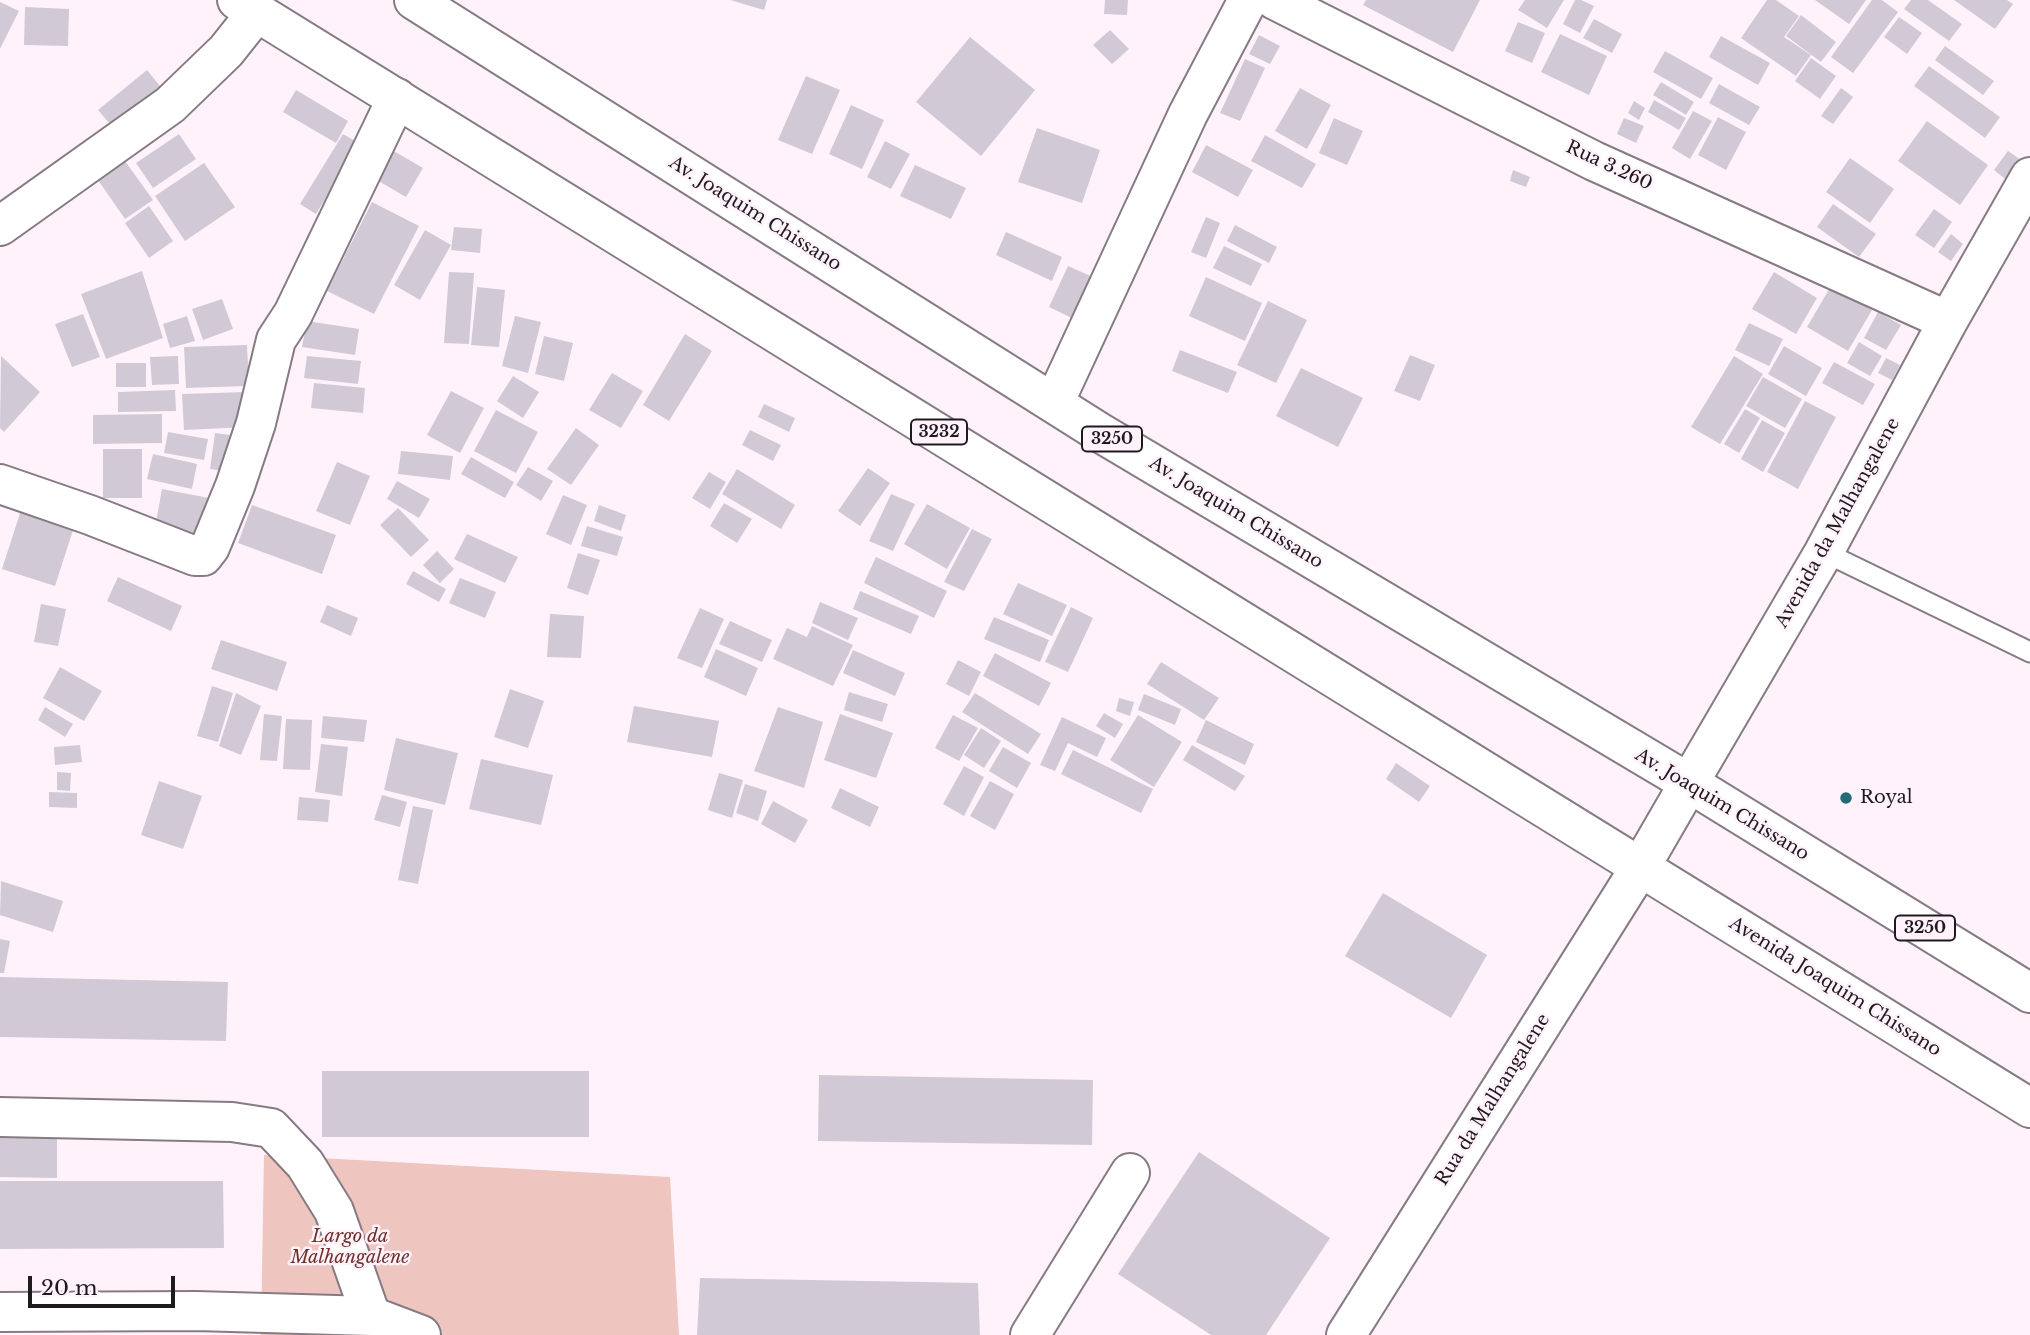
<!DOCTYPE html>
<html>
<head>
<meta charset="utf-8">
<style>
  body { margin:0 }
  #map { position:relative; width:2030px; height:1335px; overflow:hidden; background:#fff2fb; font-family:"Libre Baskerville",serif }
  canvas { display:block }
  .scale { position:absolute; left:28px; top:1276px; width:147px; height:32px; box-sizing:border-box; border:4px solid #1e1a1d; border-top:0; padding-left:9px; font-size:21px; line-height:24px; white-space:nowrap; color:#1e1a1d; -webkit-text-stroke:5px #fff2fb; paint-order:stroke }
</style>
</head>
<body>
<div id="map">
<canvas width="2030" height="1335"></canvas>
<div class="scale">20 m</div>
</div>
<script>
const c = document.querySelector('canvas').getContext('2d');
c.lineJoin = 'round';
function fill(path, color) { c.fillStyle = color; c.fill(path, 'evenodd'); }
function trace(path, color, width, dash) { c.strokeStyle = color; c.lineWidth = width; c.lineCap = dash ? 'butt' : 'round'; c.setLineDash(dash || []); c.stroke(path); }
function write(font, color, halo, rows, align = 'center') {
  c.font = font + ' "Libre Baskerville",serif'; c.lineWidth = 5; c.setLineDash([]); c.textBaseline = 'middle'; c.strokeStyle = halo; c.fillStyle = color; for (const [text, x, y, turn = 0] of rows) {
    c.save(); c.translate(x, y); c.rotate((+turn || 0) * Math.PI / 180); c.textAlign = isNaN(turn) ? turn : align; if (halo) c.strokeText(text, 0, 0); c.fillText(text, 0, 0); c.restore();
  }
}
fill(new Path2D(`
  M 264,1155 L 670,1177 L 679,1335 L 261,1335 Z`), '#eec5bf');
fill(new Path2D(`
  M 730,0 L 767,0 L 764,10 Z
  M 1105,0 L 1128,0 L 1127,15 L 1104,14 Z
  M 1366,0 L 1480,0 L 1453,52 L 1363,5 Z
  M 1525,0 L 1564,0 L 1547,28 L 1518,10 Z
  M 1575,0 L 1581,0 L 1594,6 L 1580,33 L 1563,24 Z
  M 1767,0 L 1776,0 L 1799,16 L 1784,37 L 1811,55 L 1796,76 L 1741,38 Z
  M 1815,0 L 1866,0 L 1849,24 Z
  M 1872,0 L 1882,0 L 1898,12 L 1853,73 L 1831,57 Z
  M 1911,0 L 1928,0 L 1962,24 L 1949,41 L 1904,9 Z
  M 1954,0 L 2007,0 L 2013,4 L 1995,29 Z
  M 0,2 L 19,11 L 0,49 Z
  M 25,7 L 69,9 L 68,46 L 24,45 Z
  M 1801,15 L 1836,42 L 1821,62 L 1786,36 Z
  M 1899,17 L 1922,33 L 1907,54 L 1884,37 Z
  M 1594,19 L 1622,34 L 1612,53 L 1583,38 Z
  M 1518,22 L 1545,33 L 1532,63 L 1505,51 Z
  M 1110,30 L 1129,49 L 1112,64 L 1093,45 Z
  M 1560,34 L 1607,56 L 1589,95 L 1541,72 Z
  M 1259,35 L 1280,46 L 1270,64 L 1249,54 Z
  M 1721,36 L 1770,63 L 1758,85 L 1709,57 Z
  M 970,37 L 1035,90 L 981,156 L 916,102 Z
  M 1945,46 L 1994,81 L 1983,95 L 1935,60 Z
  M 1665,51 L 1713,78 L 1701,99 L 1653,72 Z
  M 1811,58 L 1836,76 L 1820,99 L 1795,81 Z
  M 1245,59 L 1265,68 L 1240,121 L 1220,113 Z
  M 1929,66 L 2000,117 L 1985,138 L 1914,86 Z
  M 147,70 L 164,91 L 116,131 L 98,110 Z
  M 806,76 L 840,90 L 812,154 L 778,140 Z
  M 1661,82 L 1694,102 L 1686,115 L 1653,95 Z
  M 1719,84 L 1760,107 L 1749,125 L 1709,103 Z
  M 1300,88 L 1331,105 L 1307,149 L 1275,131 Z
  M 1841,88 L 1853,97 L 1833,124 L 1821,116 Z
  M 296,90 L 348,121 L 336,143 L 283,112 Z
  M 1654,100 L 1686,118 L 1679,130 L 1648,112 Z
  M 1634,101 L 1645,108 L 1639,120 L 1628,113 Z
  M 851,105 L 884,120 L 862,169 L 829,154 Z
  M 1693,111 L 1712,121 L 1690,159 L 1672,148 Z
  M 1718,117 L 1746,132 L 1726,170 L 1698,155 Z
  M 1334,118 L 1363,131 L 1347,165 L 1319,153 Z
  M 1624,118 L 1644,126 L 1636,143 L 1617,134 Z
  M 1927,121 L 1988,165 L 1960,205 L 1898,161 Z
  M 1037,128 L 1100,150 L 1082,203 L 1018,182 Z
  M 179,134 L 196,159 L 153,188 L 136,163 Z
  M 343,134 L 359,143 L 316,214 L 300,204 Z
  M 1265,135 L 1316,164 L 1302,188 L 1251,161 Z
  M 885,141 L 910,154 L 891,189 L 867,177 Z
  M 1206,145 L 1253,170 L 1238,197 L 1192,172 Z
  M 392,150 L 423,168 L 406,197 L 375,179 Z
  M 2008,151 L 2024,162 L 2009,182 L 1994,170 Z
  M 1850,158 L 1894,189 L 1870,223 L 1826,192 Z
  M 125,161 L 153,200 L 125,219 L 98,180 Z
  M 204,163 L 235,207 L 185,241 L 155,196 Z
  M 915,165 L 966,188 L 951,219 L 900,196 Z
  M 1513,170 L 1530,177 L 1526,187 L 1510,181 Z
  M 372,202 L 419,226 L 374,314 L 327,291 Z
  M 1833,204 L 1876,234 L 1859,257 L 1817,227 Z
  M 149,206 L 173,241 L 149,258 L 125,223 Z
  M 1934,209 L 1952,222 L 1934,248 L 1915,235 Z
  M 1206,217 L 1220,223 L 1206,258 L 1191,252 Z
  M 1235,225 L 1277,247 L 1269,263 L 1227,241 Z
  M 454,227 L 482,229 L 480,253 L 451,250 Z
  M 425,230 L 451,245 L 420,300 L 394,285 Z
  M 1006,232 L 1062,257 L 1052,281 L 996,255 Z
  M 1951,234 L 1963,244 L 1951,261 L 1938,252 Z
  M 1224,246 L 1262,264 L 1251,286 L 1213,268 Z
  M 1068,266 L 1095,278 L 1076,320 L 1049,307 Z
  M 142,271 L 163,338 L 106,359 L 81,294 Z
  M 449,272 L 474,273 L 469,344 L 444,343 Z
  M 1774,272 L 1817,298 L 1796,334 L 1752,309 Z
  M 1206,277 L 1262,303 L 1245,341 L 1189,316 Z
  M 1831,286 L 1872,310 L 1848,351 L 1807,327 Z
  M 477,287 L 505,290 L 499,347 L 471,345 Z
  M 222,299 L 233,329 L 203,340 L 192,309 Z
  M 1268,301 L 1307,320 L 1276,383 L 1237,365 Z
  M 1878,312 L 1901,325 L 1886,350 L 1864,338 Z
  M 83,314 L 100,357 L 72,367 L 55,324 Z
  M 187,316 L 195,341 L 170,348 L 163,324 Z
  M 515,316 L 541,322 L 528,373 L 502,366 Z
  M 307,321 L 359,329 L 355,355 L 302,347 Z
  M 1749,323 L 1783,339 L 1769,366 L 1735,350 Z
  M 685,334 L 712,351 L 669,421 L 643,405 Z
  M 544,336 L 573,343 L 564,381 L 535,374 Z
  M 1859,342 L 1882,356 L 1870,376 L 1847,363 Z
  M 247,345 L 249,386 L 186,388 L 184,347 Z
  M 1784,346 L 1822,368 L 1806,396 L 1768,374 Z
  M 1180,350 L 1237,372 L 1228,393 L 1172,371 Z
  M 1410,355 L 1435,365 L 1420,401 L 1394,391 Z
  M 1,356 L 40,392 L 4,432 L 0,428 Z
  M 178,356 L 179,384 L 152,385 L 150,357 Z
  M 307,356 L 361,361 L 358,384 L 304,378 Z
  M 1734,356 L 1763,374 L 1720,444 L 1691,427 Z
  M 1886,358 L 1900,365 L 1892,380 L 1878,373 Z
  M 1834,362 L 1875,384 L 1863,405 L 1822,383 Z
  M 116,363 L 146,363 L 146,387 L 116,387 Z
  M 1301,368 L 1363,398 L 1338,447 L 1276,416 Z
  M 612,373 L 643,391 L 621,428 L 589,410 Z
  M 513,376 L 539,392 L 523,418 L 497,401 Z
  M 1763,377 L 1802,399 L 1785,428 L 1746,406 Z
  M 314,383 L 365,388 L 363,413 L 311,408 Z
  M 175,390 L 176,411 L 118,412 L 118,392 Z
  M 451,391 L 484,408 L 460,453 L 427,435 Z
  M 246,392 L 248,427 L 184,430 L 182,394 Z
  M 1805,401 L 1836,417 L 1798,489 L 1767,472 Z
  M 764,404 L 795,418 L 789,432 L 758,417 Z
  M 1745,409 L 1760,418 L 1739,453 L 1724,444 Z
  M 496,410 L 538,432 L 516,473 L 474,451 Z
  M 162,414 L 162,443 L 93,444 L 93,415 Z
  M 1762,420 L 1785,433 L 1763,472 L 1741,459 Z
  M 576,428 L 599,445 L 571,485 L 547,469 Z
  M 750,430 L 781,445 L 773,461 L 742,445 Z
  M 168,432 L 208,439 L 204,460 L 164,453 Z
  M 215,433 L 238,436 L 232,472 L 210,469 Z
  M 103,449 L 142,449 L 142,498 L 103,498 Z
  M 401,451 L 453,456 L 450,480 L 398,474 Z
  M 153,454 L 197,464 L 192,489 L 147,479 Z
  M 471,457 L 514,482 L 505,498 L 461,474 Z
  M 337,462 L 370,476 L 350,525 L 316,511 Z
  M 528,467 L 553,481 L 541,501 L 516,485 Z
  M 868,468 L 890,483 L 860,526 L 838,511 Z
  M 737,469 L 795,505 L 781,529 L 722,494 Z
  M 709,472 L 726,482 L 710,509 L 692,498 Z
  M 397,481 L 430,499 L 419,518 L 387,499 Z
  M 162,489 L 209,498 L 201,542 L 154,533 Z
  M 891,494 L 915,504 L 893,551 L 869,541 Z
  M 563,495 L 587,505 L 571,545 L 546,534 Z
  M 724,503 L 752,519 L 737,543 L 710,526 Z
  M 927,504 L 970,528 L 947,569 L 904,544 Z
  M 252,505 L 336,535 L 322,574 L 238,543 Z
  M 599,505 L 626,515 L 621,531 L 594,521 Z
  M 22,507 L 75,524 L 55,586 L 2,569 Z
  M 398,508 L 429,540 L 411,557 L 380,525 Z
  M 587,526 L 623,537 L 617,556 L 581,546 Z
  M 972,529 L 992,539 L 964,591 L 944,582 Z
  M 467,534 L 518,557 L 505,583 L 454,559 Z
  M 437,551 L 454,569 L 440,583 L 423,565 Z
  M 578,553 L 600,560 L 588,595 L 567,588 Z
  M 876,557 L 947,591 L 934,618 L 864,583 Z
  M 413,571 L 446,589 L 439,602 L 406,584 Z
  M 118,577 L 182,606 L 171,631 L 107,601 Z
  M 460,578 L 496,592 L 485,618 L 449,603 Z
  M 1018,583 L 1067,605 L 1052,636 L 1003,614 Z
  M 860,591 L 919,616 L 911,634 L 853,609 Z
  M 820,602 L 858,618 L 848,640 L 812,623 Z
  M 41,604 L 66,609 L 58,646 L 34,642 Z
  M 327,605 L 358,618 L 351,636 L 320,622 Z
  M 1071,607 L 1093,618 L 1068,672 L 1045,662 Z
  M 700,608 L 724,619 L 702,668 L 677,658 Z
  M 550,614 L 584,616 L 581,658 L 547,657 Z
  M 994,617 L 1049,640 L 1040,662 L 984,639 Z
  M 730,621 L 772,640 L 762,662 L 719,644 Z
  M 812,626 L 853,645 L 833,686 L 773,659 L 787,628 L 807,637 Z
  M 221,640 L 287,662 L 277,691 L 211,669 Z
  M 716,649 L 758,668 L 746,696 L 704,677 Z
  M 853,650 L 905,673 L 895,696 L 843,673 Z
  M 995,653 L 1051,683 L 1039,706 L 983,676 Z
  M 958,660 L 981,672 L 969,696 L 946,684 Z
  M 1161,662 L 1219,698 L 1204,720 L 1147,684 Z
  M 60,667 L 102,691 L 84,721 L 43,698 Z
  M 212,686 L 233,693 L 218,742 L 197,736 Z
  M 510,689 L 544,701 L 528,748 L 494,737 Z
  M 849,692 L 888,704 L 882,722 L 844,710 Z
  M 236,693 L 261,706 L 241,755 L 219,746 Z
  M 975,693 L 1041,734 L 1028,754 L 962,712 Z
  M 1144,694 L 1181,709 L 1175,725 L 1138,710 Z
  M 1119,698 L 1134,702 L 1130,716 L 1116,711 Z
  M 634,706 L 719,721 L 712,757 L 627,742 Z
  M 45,707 L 73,724 L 65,737 L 38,720 Z
  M 778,707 L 823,722 L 804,788 L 754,771 Z
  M 1104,713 L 1123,724 L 1115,738 L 1096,726 Z
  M 264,714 L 282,716 L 277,761 L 260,760 Z
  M 840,714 L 893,733 L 876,778 L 824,760 Z
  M 953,715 L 978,728 L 959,761 L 935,748 Z
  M 1138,715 L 1182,742 L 1154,787 L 1110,760 Z
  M 323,716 L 367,720 L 364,742 L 321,738 Z
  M 1062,717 L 1106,738 L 1097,757 L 1068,743 L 1055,771 L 1040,765 Z
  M 286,719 L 312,720 L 310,770 L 283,769 Z
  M 1206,720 L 1254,744 L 1245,765 L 1196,742 Z
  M 981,728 L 1001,741 L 984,768 L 964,755 Z
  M 396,738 L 458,753 L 445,805 L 384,790 Z
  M 321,744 L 348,747 L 342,796 L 315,792 Z
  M 80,745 L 82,762 L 55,765 L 54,747 Z
  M 1192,745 L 1245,776 L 1235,791 L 1183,760 Z
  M 1003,747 L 1031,763 L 1017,788 L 989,771 Z
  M 1073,750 L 1153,789 L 1141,813 L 1061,774 Z
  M 481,759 L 553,775 L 541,825 L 469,809 Z
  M 1396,763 L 1430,786 L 1419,802 L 1386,779 Z
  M 964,766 L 984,777 L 964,816 L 943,804 Z
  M 57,772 L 71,773 L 70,791 L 57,790 Z
  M 719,773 L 743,780 L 732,818 L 708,810 Z
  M 159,781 L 202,796 L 183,849 L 141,835 Z
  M 990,781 L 1014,794 L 995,830 L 970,816 Z
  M 745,784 L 767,791 L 758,821 L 736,813 Z
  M 840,788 L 879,807 L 870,827 L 831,808 Z
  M 49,792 L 77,793 L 77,808 L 49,807 Z
  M 382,795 L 407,802 L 400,827 L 374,820 Z
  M 299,797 L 330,800 L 328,822 L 297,820 Z
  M 773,801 L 808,820 L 795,843 L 761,824 Z
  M 413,806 L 433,810 L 418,884 L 398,880 Z
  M 1,881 L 63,901 L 53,932 L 0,915 Z
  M 1383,893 L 1487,955 L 1451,1018 L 1345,956 Z
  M 0,939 L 10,941 L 4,973 L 0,973 Z
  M 0,977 L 228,982 L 226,1041 L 0,1037 Z
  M 322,1071 L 589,1071 L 589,1137 L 322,1137 Z
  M 819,1075 L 1093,1080 L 1092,1145 L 818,1141 Z
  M 0,1125 L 57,1125 L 57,1178 L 0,1177 Z
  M 1199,1152 L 1330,1238 L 1266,1335 L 1211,1335 L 1118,1274 Z
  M 0,1181 L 223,1181 L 224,1248 L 0,1249 Z
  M 700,1278 L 978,1283 L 980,1335 L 697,1335 Z`), '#d1cad6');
const service = new Path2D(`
  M 1824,552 L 2030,652`);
const minor = new Path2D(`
  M 1275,0 L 1594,161 L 1948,321
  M 0,226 L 170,105 L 226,51 L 257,12
  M 1054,403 L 1188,114 L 1248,0
  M 0,484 L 90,515 L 195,556 L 203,556 L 210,547 L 235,486 L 256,423 L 276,340 L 293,314 L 397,98
  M 1689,783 L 1824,552 L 1948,321 L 2030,177
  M 0,1117 L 232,1122 L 271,1128 L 305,1164 L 334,1211 L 371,1316
  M 0,1312 L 196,1311 L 371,1316 L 421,1335
  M 1030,1335 L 1130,1173`);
const tertiary = new Path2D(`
  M 1346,1335 L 1641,866 L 1689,783`);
const primary = new Path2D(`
  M 237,0 L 2030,1108
  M 414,0 L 1099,432 L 1689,783 L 2030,993`);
trace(service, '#867b83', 23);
trace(minor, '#867b83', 42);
trace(tertiary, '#867b83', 42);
trace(primary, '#867b83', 42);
trace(service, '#fff', 19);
trace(minor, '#fff', 38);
trace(tertiary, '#fff', 38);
trace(primary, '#fff', 38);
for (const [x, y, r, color] of [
  [1846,798,7,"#226b77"]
]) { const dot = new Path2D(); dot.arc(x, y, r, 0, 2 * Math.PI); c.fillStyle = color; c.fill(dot); trace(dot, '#fff2fb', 2.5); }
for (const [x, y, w] of [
  [939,432,56],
  [1112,439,60],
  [1925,928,60]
]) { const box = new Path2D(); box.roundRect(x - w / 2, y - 12.5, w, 25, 5); c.fillStyle = '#fff2fb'; c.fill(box); trace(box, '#1e1a1d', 2); }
write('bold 16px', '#1e1a1d', null, [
  ["3232",939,432],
  ["3250",1112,439],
  ["3250",1925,928]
]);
write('18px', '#1e1a1d', '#fff2fb', [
  ["Rua 3.260",1609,166,25],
  ["Av. Joaquim Chissano",755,214,32],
  ["Av. Joaquim Chissano",1236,513,31],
  ["Avenida da Malhangalene",1838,523,-61],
  ["Av. Joaquim Chissano",1722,805,31],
  ["Avenida Joaquim Chissano",1835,987,32],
  ["Rua da Malhangalene",1493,1100,-58]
]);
write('18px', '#1e1a1d', '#fff2fb', [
  ["Royal",1860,798]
], 'left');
write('italic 18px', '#6f302a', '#fff2fb', [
  ["Largo da",350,1237],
  ["Malhangalene",350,1258]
]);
</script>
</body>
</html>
